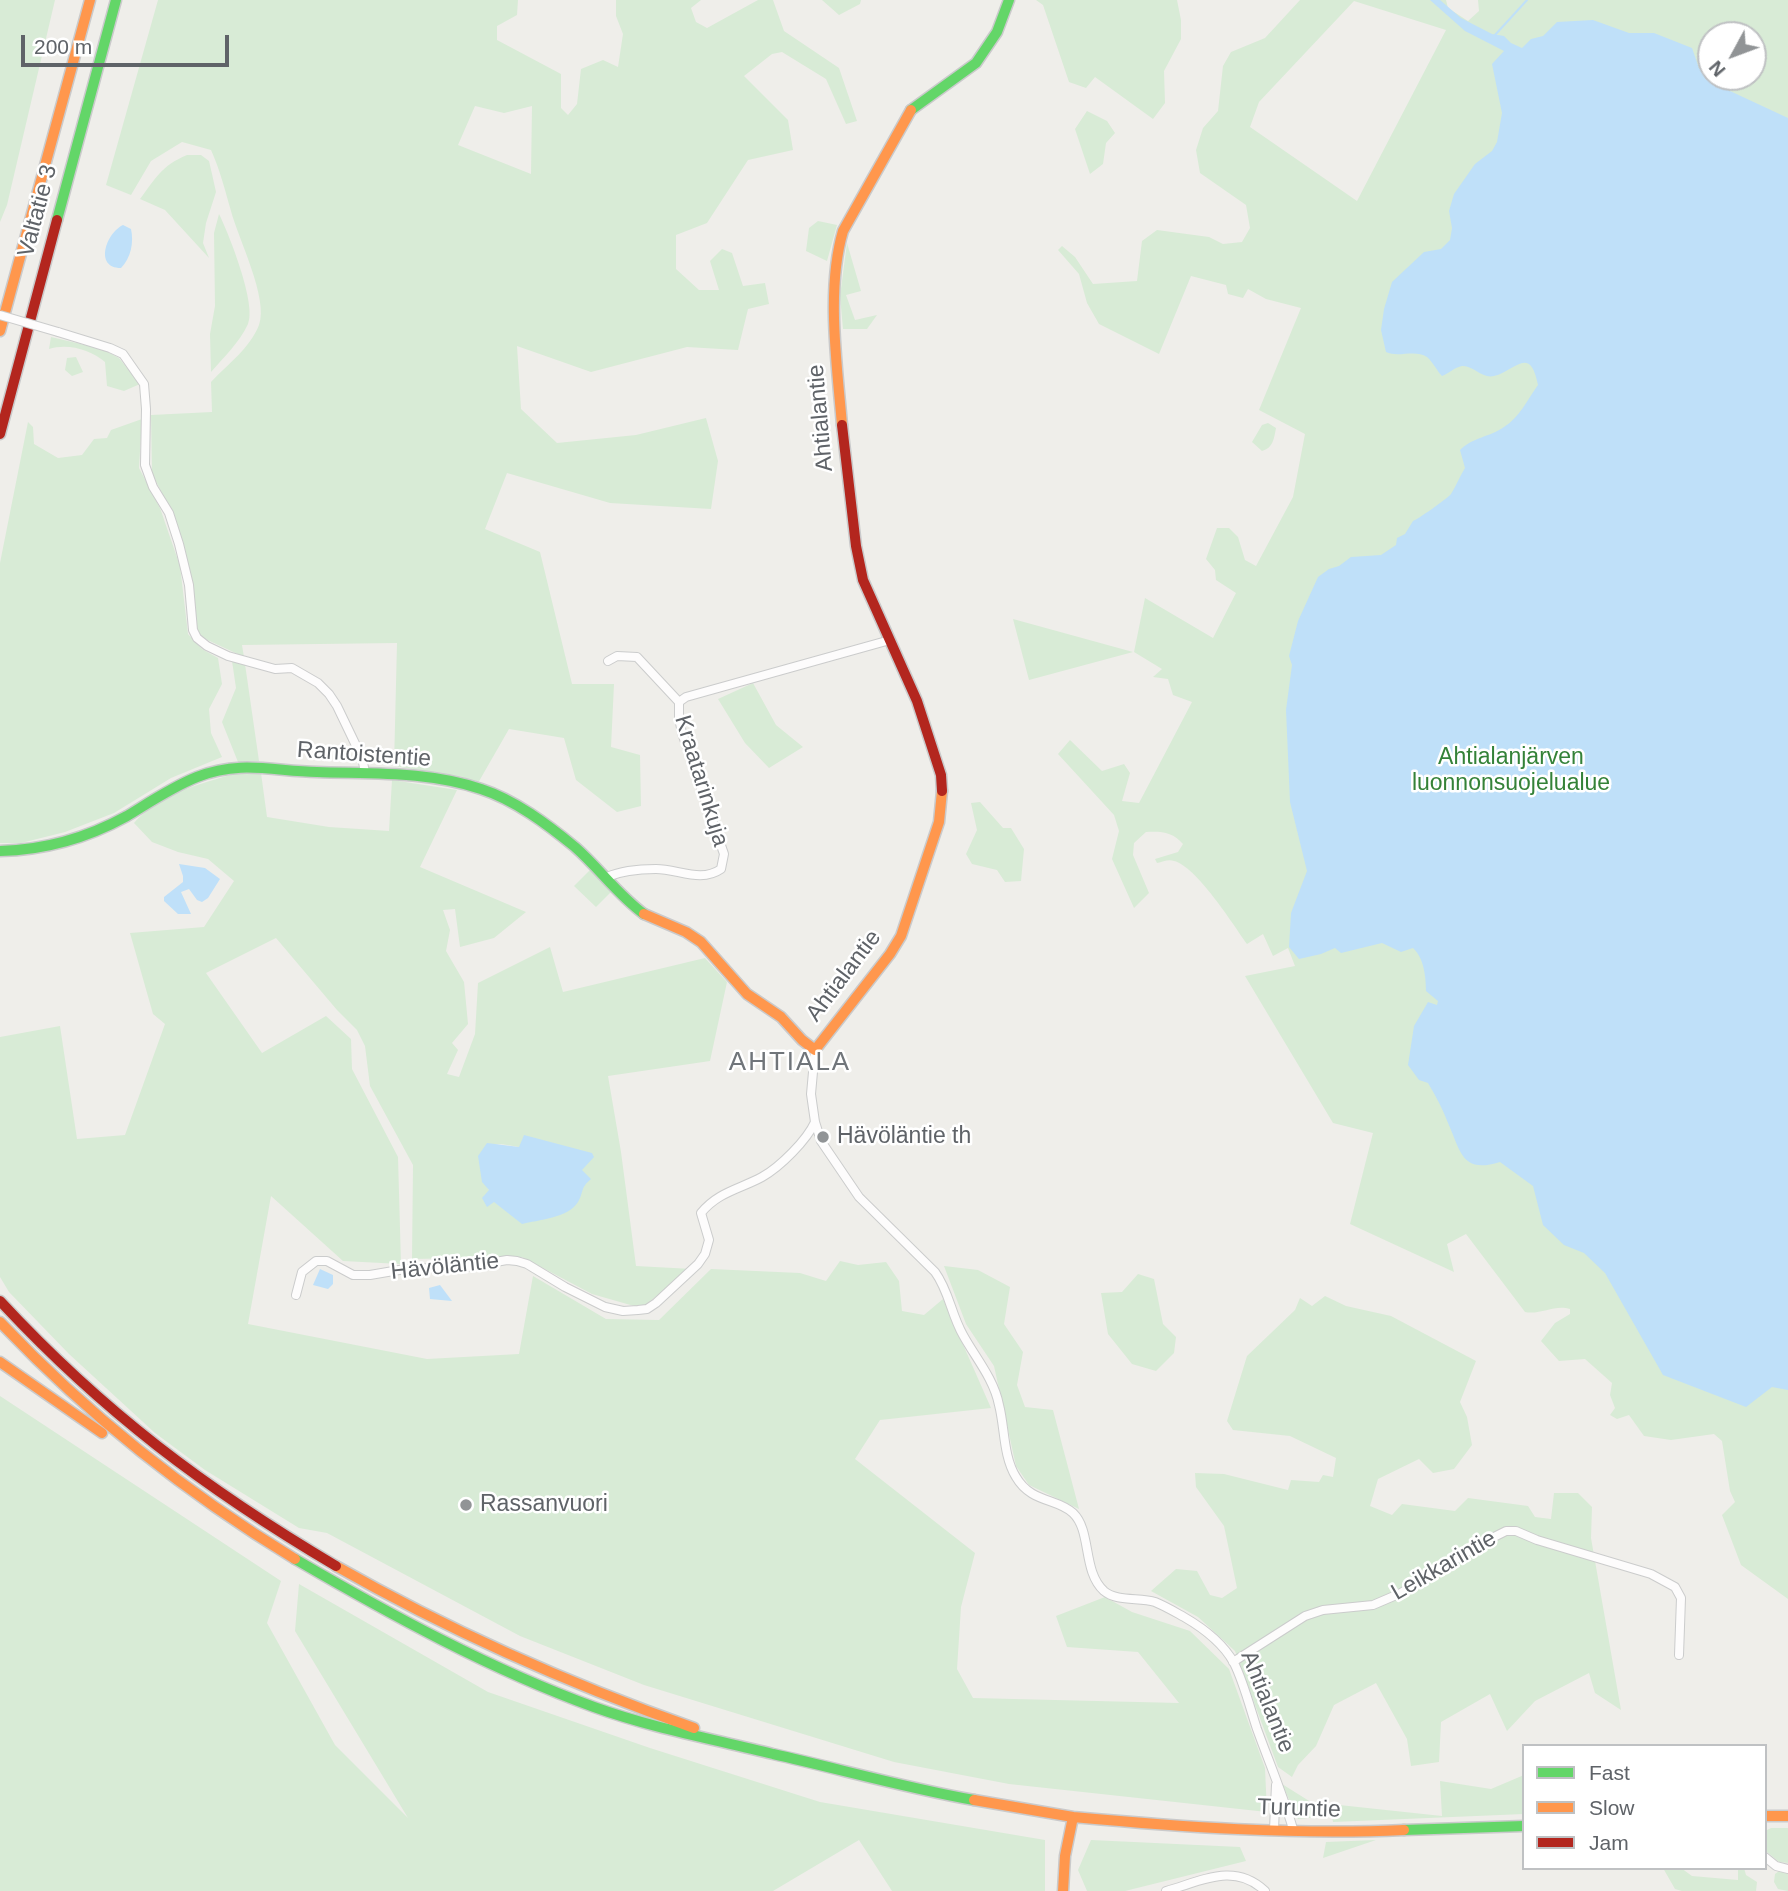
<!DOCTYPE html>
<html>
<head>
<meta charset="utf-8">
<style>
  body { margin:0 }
  #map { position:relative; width:1788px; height:1891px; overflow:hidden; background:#efeeea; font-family:Helvetica,sans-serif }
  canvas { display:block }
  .legend { position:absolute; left:1522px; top:1744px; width:245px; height:126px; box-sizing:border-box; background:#fff; border:2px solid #bfc1c3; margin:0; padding:9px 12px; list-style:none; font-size:21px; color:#5f6368 }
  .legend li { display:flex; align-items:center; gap:14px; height:35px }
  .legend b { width:35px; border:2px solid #bfc1c3 }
  .north { position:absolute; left:1697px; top:21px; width:70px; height:70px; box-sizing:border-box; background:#fff; border:2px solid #bfc1c3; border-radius:50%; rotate:229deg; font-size:19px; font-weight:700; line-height:28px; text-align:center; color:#5f6368 }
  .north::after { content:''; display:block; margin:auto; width:24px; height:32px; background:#919496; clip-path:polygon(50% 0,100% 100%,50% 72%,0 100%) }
  .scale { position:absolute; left:21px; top:35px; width:208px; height:32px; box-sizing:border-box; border:4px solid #5f6368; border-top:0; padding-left:9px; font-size:21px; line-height:24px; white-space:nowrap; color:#5f6368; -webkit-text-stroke:5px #fff; paint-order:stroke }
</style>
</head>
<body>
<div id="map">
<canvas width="1788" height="1891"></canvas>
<ul class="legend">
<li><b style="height:9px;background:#63d668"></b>Fast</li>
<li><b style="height:9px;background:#ff974d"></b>Slow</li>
<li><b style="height:9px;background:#b3261e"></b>Jam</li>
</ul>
<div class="north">N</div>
<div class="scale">200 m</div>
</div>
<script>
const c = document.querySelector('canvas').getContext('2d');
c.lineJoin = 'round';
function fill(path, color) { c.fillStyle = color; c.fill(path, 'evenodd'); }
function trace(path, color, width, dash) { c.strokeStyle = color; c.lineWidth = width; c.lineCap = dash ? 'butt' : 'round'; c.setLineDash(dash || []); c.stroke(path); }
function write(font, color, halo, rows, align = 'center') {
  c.font = font + ' Helvetica,sans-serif'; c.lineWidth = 5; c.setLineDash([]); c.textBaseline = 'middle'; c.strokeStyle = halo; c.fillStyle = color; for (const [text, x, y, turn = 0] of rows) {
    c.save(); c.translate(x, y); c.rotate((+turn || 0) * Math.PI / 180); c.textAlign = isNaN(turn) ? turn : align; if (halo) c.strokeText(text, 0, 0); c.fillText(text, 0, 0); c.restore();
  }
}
fill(new Path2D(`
  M 0,0 L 55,0 L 7,205 L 0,222 Z
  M 158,0 L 518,0 L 517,15 L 497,26 L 497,40 L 561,74 L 561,108 L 568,115 L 577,104 L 581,69 L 603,60 L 618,67 L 623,34 L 616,16 L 616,0 L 701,0 L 691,8 L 696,22 L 707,28 L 758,0 L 773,0 L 784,31 L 839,68 L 857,121 L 846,124 L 826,79 L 782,52 L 772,54 L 744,76 L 788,120 L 793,150 L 748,160 L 707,223 L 676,235 L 676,269 L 699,290 L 719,290 L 710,261 L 722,249 L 732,253 L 743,286 L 765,283 L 769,304 L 748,309 L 738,350 L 687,347 L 591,372 L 517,346 L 521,409 L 557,443 L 636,435 L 706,418 L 718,461 L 711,509 L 610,503 L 507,473 L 485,529 L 540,552 L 572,684 L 614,684 L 611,747 L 640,755 L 641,806 L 617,812 L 576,780 L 564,738 L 509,729 L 478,783 L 463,777 L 394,766 L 397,643 L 242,645 L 244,657 L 201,637 L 196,625 L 183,542 L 175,520 L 152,473 L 151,415 L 212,412 L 211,382 C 228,364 250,348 259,325 C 269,299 238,238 231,211 C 225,190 220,170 211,150 L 182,142 L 151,161 L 131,195 L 106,185 ZM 475,106 L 504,113 L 532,106 L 531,174 L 458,145 Z
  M 822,0 L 861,0 L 860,4 L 839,15 Z
  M 1036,0 L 1177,0 L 1181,20 L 1181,39 L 1164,71 L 1165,103 L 1153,119 L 1095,77 L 1086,88 L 1069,82 L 1043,5 Z
  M 1300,0 L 1446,0 L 1448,8 L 1468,21 L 1479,11 L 1478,0 L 1788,0 L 1788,1599 L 1741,1565 L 1722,1515 L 1735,1502 L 1730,1491 L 1722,1441 L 1714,1434 L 1671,1440 L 1644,1436 L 1629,1415 L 1617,1419 L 1610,1415 L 1615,1408 L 1610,1395 L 1612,1383 L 1585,1359 L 1559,1361 L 1541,1341 L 1555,1323 L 1570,1314 L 1570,1309 C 1555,1304 1541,1315 1525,1312 L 1466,1234 L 1447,1244 L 1454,1272 L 1350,1224 L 1373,1133 L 1333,1123 L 1245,976 L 1295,966 L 1288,948 L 1273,956 L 1263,934 L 1247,944 C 1233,924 1196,866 1174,861 C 1168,859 1163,862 1157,863 L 1155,859 L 1178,852 L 1183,844 C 1173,832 1161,831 1146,832 L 1134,843 L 1133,855 L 1149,893 L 1134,908 L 1112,859 L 1119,831 L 1114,815 L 1058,754 L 1070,740 L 1102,771 L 1124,764 L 1130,773 L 1122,801 L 1139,803 L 1192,702 L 1173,695 L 1168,679 L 1153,677 L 1162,669 L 1134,652 L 1145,598 L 1213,638 L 1236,593 L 1216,580 L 1215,570 L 1206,559 L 1217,528 L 1229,528 L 1238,537 L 1245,560 L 1256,566 L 1293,497 L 1305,434 L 1259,410 L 1301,308 L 1266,299 L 1248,289 L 1243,298 L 1228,294 L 1226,285 L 1191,276 L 1159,354 L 1099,324 L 1087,303 L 1079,274 L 1058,250 L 1062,246 L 1075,257 L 1093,284 L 1137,281 L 1142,241 L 1157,230 L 1209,237 L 1223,244 L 1242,242 L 1250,228 L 1246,205 L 1200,173 L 1196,150 L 1203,128 L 1218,111 L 1223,66 L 1231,52 L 1265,38 ZM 1354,1 L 1446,30 L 1357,201 L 1250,127 L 1259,102 ZM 1711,35 L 1753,35 L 1753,77 L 1711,77 Z
  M 1087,111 L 1107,121 L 1115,133 L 1106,143 L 1103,164 L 1090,174 L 1075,129 Z
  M 187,155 L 201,155 L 209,161 L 212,174 L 216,192 L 206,223 L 203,243 L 209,258 L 165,210 L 140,199 C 156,178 161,166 187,155 Z
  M 219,214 C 229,234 257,305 248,324 C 239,343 224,357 211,372 L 210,334 L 215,306 L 214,233 Z
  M 818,221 L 837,225 L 827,261 L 806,251 L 809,228 Z
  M 847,243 L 861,291 L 846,295 L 855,320 L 877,315 L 867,329 L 843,329 L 840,296 Z
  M 51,337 L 102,349 L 119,358 L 140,384 L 124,391 L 107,386 L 105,362 C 91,350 68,343 49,349 Z
  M 76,357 L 83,372 L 72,376 L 65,370 L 67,358 Z
  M 142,419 L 139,468 L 160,508 L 180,566 L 188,634 L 202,649 L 218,658 L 222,684 L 209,709 L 211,733 L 222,757 L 171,778 L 114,813 L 65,832 L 21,843 L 0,843 L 0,563 L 28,422 L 33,427 L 34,444 L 58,458 L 82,455 L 94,439 L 107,438 L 111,430 Z
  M 1268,423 L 1276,428 C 1274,439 1273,448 1262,451 L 1252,442 L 1262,425 Z
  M 1013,619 L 1133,652 L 1029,680 Z
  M 232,661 L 245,664 L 259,761 L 238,762 L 222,722 L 236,688 Z
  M 753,683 L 776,725 L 803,747 L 769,768 L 745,743 L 718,699 Z
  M 237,773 L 261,773 L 267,817 L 329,827 L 389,831 L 392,780 L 457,790 L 420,867 L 526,912 L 494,938 L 460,947 L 455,909 L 443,910 L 450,930 L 446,951 L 464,982 L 468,1024 L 452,1043 L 458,1050 L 447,1074 L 459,1077 L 475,1034 L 478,983 L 550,947 L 563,992 L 705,958 L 727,982 L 710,1061 L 608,1076 L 621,1152 L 636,1266 L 692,1269 L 641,1308 L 592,1294 L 522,1257 L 412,1259 L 413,1165 L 370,1086 L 365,1046 L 357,1030 L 337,1010 L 276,938 L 206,973 L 262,1053 L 326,1016 L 351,1039 L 352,1069 L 398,1157 L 401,1264 L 343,1261 L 271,1196 L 248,1324 L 427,1359 L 519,1354 L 533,1276 L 606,1319 L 659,1320 L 711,1269 L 800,1273 L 826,1281 L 840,1261 L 858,1265 L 886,1262 L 899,1281 L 902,1311 L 924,1315 L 943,1299 L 991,1408 L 880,1420 L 855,1459 L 975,1553 L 961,1607 L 957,1669 L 973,1698 L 1179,1703 L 1138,1652 L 1067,1647 L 1056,1616 L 1105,1597 L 1132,1612 L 1190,1631 L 1229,1669 L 1265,1768 L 1267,1812 L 1009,1784 L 894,1762 L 644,1685 L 520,1636 L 327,1533 L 299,1528 L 205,1470 L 155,1433 L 69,1354 L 9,1292 L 0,1277 L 0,1037 L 60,1026 L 77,1139 L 125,1135 L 165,1024 L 153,1014 L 130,933 L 204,927 L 234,881 L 208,859 L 178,852 L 152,842 L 134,823 C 160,793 200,784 237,773 ZM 501,1144 L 519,1147 L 500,1206 C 493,1201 493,1198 490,1192 C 478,1168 477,1167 492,1145 Z
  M 980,802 L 1003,828 L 1011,828 L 1024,849 L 1021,881 L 1005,882 L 997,870 L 972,864 L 966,854 L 977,830 L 971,803 Z
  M 592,868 L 613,890 L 596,907 L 574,886 Z
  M 944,1266 L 978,1270 L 1010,1287 L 1004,1324 L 1023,1352 L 1017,1385 L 1025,1407 L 1053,1410 L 1079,1509 L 1029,1485 L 1016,1466 L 994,1366 L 966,1324 Z
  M 1138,1274 L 1154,1279 L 1163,1324 L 1176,1337 L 1174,1353 L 1156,1371 L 1132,1364 L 1108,1334 L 1101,1293 L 1122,1292 Z
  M 1325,1296 L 1346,1306 L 1391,1316 L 1476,1361 L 1460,1402 L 1467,1417 L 1472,1445 L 1454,1469 L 1433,1473 L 1419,1459 L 1378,1479 L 1370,1506 L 1392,1515 L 1402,1504 L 1455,1511 L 1468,1498 L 1528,1506 L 1535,1517 L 1551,1519 L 1554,1493 L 1578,1493 L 1592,1507 L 1591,1538 L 1621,1710 L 1595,1693 L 1589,1673 L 1535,1701 L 1507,1731 L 1490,1694 L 1441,1722 L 1439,1762 L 1411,1766 L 1407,1739 L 1376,1683 L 1334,1705 L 1316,1746 L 1298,1765 L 1292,1777 L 1278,1767 L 1235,1651 L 1198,1617 L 1151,1591 L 1176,1569 L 1197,1571 L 1210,1595 L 1222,1598 L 1237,1588 L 1224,1526 L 1196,1487 L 1195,1473 L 1224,1474 L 1288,1490 L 1291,1480 L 1319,1482 L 1323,1475 L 1333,1477 L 1336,1458 L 1290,1436 L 1233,1430 L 1227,1421 L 1247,1356 L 1295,1310 L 1300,1298 L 1312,1306 Z
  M 0,1396 L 281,1581 L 267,1623 L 335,1745 L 408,1818 L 295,1631 L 299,1584 L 488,1692 L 650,1748 L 820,1802 L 1045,1840 L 1045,1891 L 892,1891 L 859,1840 L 773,1891 L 0,1891 Z
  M 1524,1775 L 1524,1814 L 1333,1822 L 1330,1804 L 1442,1816 L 1440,1781 L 1491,1789 Z
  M 1282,1784 L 1314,1804 L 1318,1817 L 1298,1819 Z
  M 1771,1828 L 1788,1828 L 1788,1863 L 1779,1862 L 1767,1852 L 1767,1830 Z
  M 1091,1840 L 1240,1847 L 1246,1861 L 1125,1891 L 1087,1891 L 1078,1870 Z
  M 1376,1840 L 1323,1858 L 1326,1842 Z
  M 1663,1868 L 1681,1868 L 1692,1876 L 1738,1880 L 1738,1868 L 1744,1868 L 1746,1875 L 1757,1882 L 1756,1891 L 1682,1891 L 1675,1889 Z
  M 1779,1871 L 1788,1872 L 1788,1891 L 1778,1889 L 1774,1882 L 1775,1874 Z`), '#d8ebd6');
fill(new Path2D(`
  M 1430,0 L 1440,0 L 1461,18 L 1492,34 L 1504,36 L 1511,43 L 1522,48 L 1531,39 L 1543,36 L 1557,22 L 1593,20 L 1629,33 L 1654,33 L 1692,48 L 1699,68 L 1715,84 L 1788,118 L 1788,1390 L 1772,1387 L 1746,1407 L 1663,1375 L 1605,1273 L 1584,1253 L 1564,1245 L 1543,1225 L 1533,1186 L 1500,1162 C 1462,1174 1461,1152 1448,1123 C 1443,1110 1436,1096 1428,1083 L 1419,1080 L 1408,1065 L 1414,1026 L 1428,1002 L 1437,1005 L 1438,1001 L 1426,991 C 1426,977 1424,958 1413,948 L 1401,952 L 1382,943 L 1341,953 L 1335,948 L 1321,954 L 1299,959 L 1289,947 L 1291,913 L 1307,871 L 1290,802 L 1286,710 L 1292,665 L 1289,656 L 1298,621 L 1318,577 L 1329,569 L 1339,566 L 1351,557 L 1381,555 L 1396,545 L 1397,538 L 1405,534 L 1413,521 C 1417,520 1448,498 1451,494 C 1456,486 1460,476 1465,468 L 1460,450 C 1473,437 1490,437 1504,427 C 1520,417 1527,400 1538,385 C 1530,344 1515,371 1494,376 C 1482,379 1473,365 1462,366 C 1455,367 1448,374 1442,376 C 1437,371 1433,362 1427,357 C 1415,349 1398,358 1386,352 L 1381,330 L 1384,309 L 1392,282 L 1424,252 L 1441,249 L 1450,240 L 1452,228 L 1449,211 L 1454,194 L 1475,164 L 1492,151 L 1497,142 L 1502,113 L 1492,64 L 1504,51 L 1465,31 Z
  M 123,225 L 131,229 C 134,242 131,258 121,268 C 94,268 106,233 123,225 Z
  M 179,864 L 205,868 L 220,879 L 208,898 L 202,902 L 197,900 L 189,889 L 181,892 L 191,914 L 178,914 L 164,901 L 164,897 L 183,882 L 183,876 Z
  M 524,1135 L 592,1153 L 594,1157 L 582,1170 L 591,1179 C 580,1188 584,1192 578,1202 C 568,1218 538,1220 522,1224 L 494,1202 L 487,1207 L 482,1198 L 489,1190 L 482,1182 L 478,1156 L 487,1143 L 519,1147 Z
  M 320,1269 L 333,1275 L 333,1284 L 328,1289 L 313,1285 Z
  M 440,1285 L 452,1301 L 430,1299 L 429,1288 Z`), '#bfe0f9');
trace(new Path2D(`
  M 1495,35 L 1527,0`), '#bfe0f9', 2);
const street = new Path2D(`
  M 58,332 L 110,348 L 123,354 L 144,384 L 146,409 L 145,465 L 153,487 L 169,513 L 179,544 L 189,585 L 193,630 L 197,638 L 207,646 L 228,656 L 275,669 L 292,668 L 318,683 L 329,694 L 337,706 L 362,758 L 365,772
  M 679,702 L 686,697 L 890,640
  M 607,877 C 621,871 641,869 656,869 C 678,869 701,883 721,869 L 724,854 L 682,733 L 679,718 L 679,702 L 637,657 L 617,656 L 608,661
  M 815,1050 L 811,1094 L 815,1122 L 821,1141 L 859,1197 L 935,1272 C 949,1291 951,1314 963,1335 C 975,1357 994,1379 999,1405 C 1005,1428 1003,1456 1016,1477 C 1031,1503 1057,1498 1073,1513 C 1092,1531 1082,1571 1104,1591 C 1117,1602 1140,1597 1155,1602 C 1165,1606 1175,1612 1184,1617 C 1203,1628 1223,1643 1234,1663 C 1244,1683 1250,1708 1257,1729 C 1269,1762 1283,1795 1293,1829
  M 296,1295 L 302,1272 L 316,1261 L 327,1261 L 353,1275 L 370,1275 L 405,1269 L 467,1267 L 507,1260 L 517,1261 L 527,1264 L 565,1287 L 605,1307 L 623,1311 L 638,1310 L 647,1309 L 656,1303 L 698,1264 L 705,1254 L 709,1240 L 701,1213 C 718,1192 740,1189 762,1177 C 780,1167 807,1140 815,1122
  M 1233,1662 L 1305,1616 L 1323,1610 L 1373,1605 L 1401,1593 L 1482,1543 L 1506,1531 L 1516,1531 L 1537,1540 L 1651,1574 L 1675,1587 L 1681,1598 L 1679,1655
  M 1274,1829 L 1276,1785
  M 1765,1857 L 1776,1866 L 1788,1869
  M 1166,1891 C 1202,1881 1234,1862 1265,1891`);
const fast = new Path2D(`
  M 911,110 L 976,63 L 997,32 L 1009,0
  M 57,220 L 116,0
  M 0,851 C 45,850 87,838 127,816 C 150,802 172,787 197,777 C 240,760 273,771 317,772 C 372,774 428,771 481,789 C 515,800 547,824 575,847 C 599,868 618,895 644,914
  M 295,1559 C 391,1615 490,1669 594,1707 C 652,1728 713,1739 773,1754 C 840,1769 906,1788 974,1800
  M 1404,1830 L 1524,1826`);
const slow = new Path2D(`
  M 0,331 L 90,0
  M 842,425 C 837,365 826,289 843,231 L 911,110
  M 644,914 L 686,932 L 701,942 L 747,994 L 781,1017 L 802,1040 L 815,1050 L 890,954 L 901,936 L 939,822 L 942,791
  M 0,1322 C 88,1415 186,1493 295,1559
  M 0,1362 L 102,1433
  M 336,1566 C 450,1631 570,1684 694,1728
  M 974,1800 L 1073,1817
  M 1765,1816 L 1788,1816
  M 1063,1891 L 1065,1856 L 1073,1817 C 1182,1827 1294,1835 1404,1830`);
const jam = new Path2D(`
  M 842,425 L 856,546 L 863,580 L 917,701 L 941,775 L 942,791
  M 0,434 L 57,220
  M 0,1301 C 103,1412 206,1489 336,1566`);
trace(street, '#cbcccc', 10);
trace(fast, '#cacacb', 13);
trace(slow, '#cacacb', 13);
trace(jam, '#cacacb', 13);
trace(street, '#fdfcfc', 8);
trace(fast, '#63d668', 10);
trace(slow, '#ff974d', 10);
trace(jam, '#b3261e', 10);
const streetBridge = new Path2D(`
  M 0,315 L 58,332`);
trace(streetBridge, '#cbcccc', 10, []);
trace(streetBridge, '#fdfcfc', 8);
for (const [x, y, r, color] of [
  [823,1137,7,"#919496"],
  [466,1505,7,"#919496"]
]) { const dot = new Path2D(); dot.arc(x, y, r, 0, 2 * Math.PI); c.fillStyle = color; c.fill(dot); trace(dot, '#fff', 2.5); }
write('23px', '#5f6368', '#fff', [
  ["Valtatie 3",38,211,-75],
  ["Ahtialantie",821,418,-95],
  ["Rantoistentie",364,755,4],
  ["Kraatarinkuja",701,781,73],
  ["Ahtialantie",844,976,-53],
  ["Hävöläntie",445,1267,-6],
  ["Leikkarintie",1444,1566,-30],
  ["Ahtialantie",1267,1702,68],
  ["Turuntie",1299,1809,2]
]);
write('23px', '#348238', '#fff', [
  ["Ahtialanjärven",1511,758],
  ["luonnonsuojelualue",1511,784]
]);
write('23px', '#5f6368', '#fff', [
  ["Hävöläntie th",837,1137],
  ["Rassanvuori",480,1505]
], 'left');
c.letterSpacing = '2px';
write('26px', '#70757a', '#fff', [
  ["AHTIALA",790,1063]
]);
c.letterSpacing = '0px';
</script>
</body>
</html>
